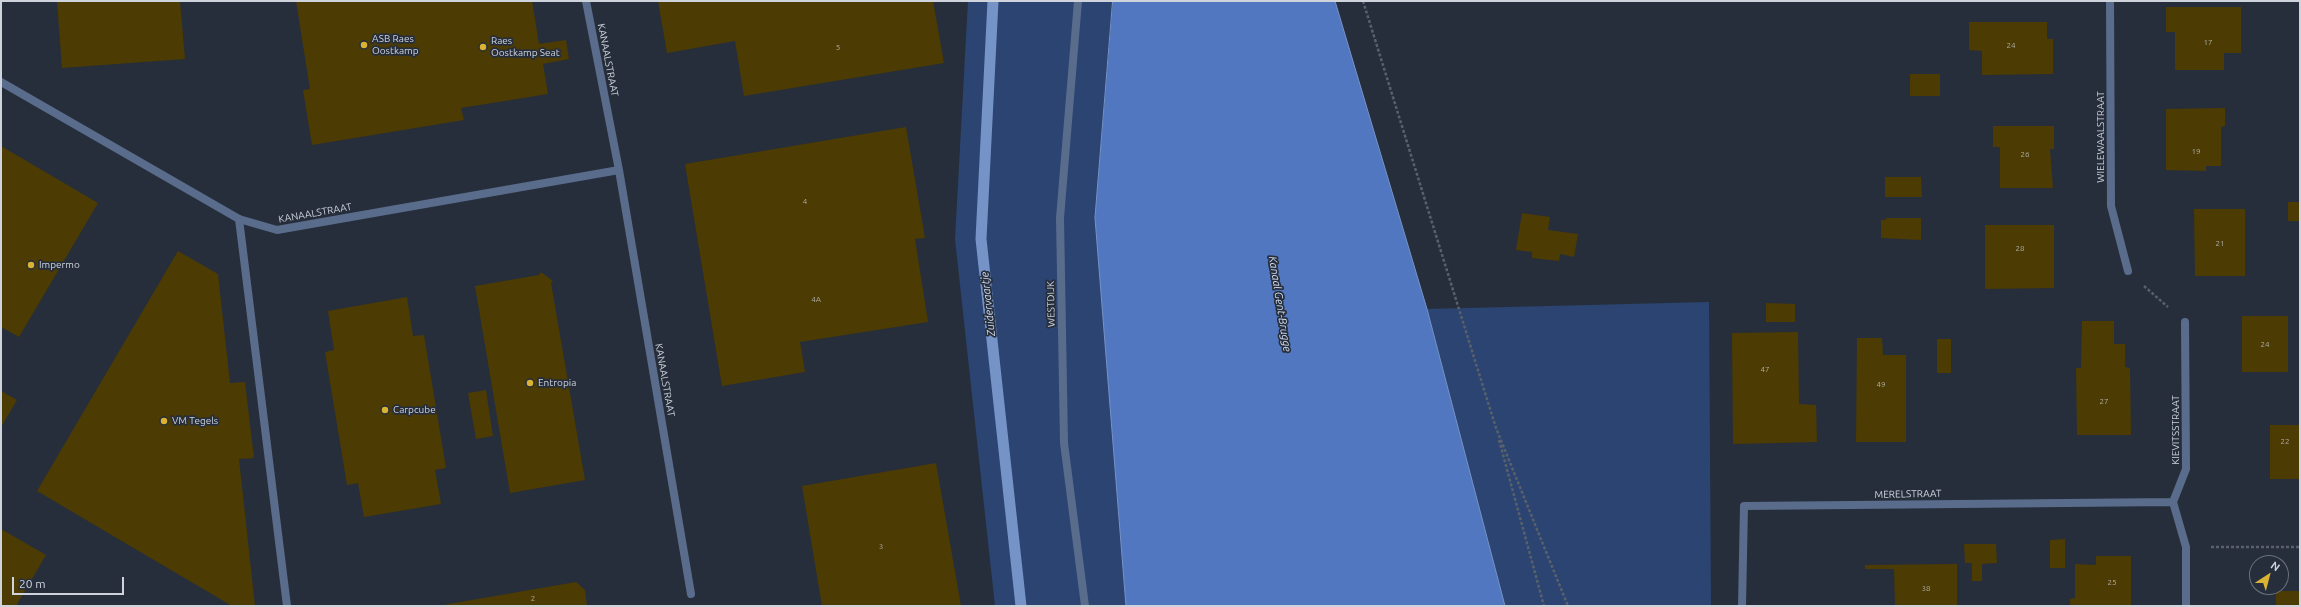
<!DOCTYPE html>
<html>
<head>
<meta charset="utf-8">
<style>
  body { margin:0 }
  #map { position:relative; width:2301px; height:607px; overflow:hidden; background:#262e3b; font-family:Ubuntu,sans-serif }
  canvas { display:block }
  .frame { position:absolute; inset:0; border:2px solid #ced3dc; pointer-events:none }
  .north { position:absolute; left:2249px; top:555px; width:40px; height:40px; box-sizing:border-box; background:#262e3b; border:1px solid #69707b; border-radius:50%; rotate:36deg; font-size:11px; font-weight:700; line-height:16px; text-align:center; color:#ced3dc }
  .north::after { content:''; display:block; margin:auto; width:14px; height:18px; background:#dab333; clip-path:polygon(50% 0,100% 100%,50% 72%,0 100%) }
  .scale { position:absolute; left:12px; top:577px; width:112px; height:18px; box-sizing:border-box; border:2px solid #ced3dc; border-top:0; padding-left:5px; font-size:12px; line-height:14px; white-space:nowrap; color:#ced3dc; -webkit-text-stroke:3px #262e3b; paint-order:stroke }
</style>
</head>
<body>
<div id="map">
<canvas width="2301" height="607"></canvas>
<div class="frame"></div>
<div class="north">N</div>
<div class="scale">20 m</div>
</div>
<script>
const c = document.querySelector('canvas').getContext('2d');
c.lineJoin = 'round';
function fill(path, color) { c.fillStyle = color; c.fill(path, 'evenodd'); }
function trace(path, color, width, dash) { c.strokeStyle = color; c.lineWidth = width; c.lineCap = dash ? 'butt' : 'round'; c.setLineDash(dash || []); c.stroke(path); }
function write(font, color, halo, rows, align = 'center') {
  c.font = font + ' Ubuntu,sans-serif'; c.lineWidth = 3.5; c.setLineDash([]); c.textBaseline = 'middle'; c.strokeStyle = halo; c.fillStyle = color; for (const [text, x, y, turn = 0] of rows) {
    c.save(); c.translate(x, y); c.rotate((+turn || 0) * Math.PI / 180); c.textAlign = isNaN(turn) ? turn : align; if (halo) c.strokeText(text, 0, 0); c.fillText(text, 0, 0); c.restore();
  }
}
fill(new Path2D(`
  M 968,1 L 1113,1 L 1095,218 L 1126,606 L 995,606 L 955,239 Z
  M 1709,302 L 1711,606 L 1505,606 L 1427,309 Z`), '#2c4471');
const water = new Path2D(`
  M 1113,1 L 1335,1 L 1427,309 L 1505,606 L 1126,606 L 1095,218 Z`);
fill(water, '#5077c0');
trace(water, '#7693c8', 1);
trace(new Path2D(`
  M 993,1 L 981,239 L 1021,606`), '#7693c8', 11);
fill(new Path2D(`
  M 57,1 L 180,1 L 185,59 L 62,68 Z
  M 296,1 L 532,1 L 539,44 L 566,40 L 569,59 L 543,64 L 548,94 L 461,108 L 464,120 L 312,145 L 303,90 L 310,89 Z
  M 658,1 L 933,1 L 944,63 L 744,96 L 735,41 L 667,53 Z
  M 2166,7 L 2241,7 L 2241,53 L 2224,53 L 2224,70 L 2175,70 L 2175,32 L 2166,32 Z
  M 1969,22 L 2047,22 L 2047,39 L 2053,39 L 2053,74 L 1982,75 L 1982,51 L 1969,50 Z
  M 1910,74 L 1940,74 L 1940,96 L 1910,96 Z
  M 2225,108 L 2225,126 L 2221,127 L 2221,166 L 2206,166 L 2206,171 L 2166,170 L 2166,109 Z
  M 1993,126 L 2054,126 L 2054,149 L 2050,149 L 2053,188 L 2000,188 L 2000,147 L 1993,147 Z
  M 906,127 L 925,238 L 915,239 L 928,322 L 800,342 L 805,372 L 722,386 L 685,164 Z
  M 1,146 L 98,203 L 19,337 L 1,327 Z
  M 1885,177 L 1921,177 L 1922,197 L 1885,197 Z
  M 2288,202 L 2300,202 L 2300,221 L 2288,221 Z
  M 2194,209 L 2245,209 L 2245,276 L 2195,276 Z
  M 1522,213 L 1550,217 L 1548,230 L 1578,234 L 1574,257 L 1560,254 L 1559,261 L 1532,258 L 1532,252 L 1516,250 Z
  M 1886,218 L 1921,218 L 1921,240 L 1881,238 L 1881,220 L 1886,220 Z
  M 1985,225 L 2054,225 L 2054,288 L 1985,289 Z
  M 178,251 L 218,274 L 230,383 L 245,382 L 254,458 L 239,459 L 255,606 L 232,606 L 37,491 Z
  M 541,272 L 553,281 L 551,283 L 585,480 L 510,493 L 475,286 L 539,275 Z
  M 407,297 L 413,336 L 424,335 L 446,468 L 435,470 L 441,504 L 364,517 L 358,483 L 347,485 L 325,352 L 334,350 L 328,311 Z
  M 1766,303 L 1795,304 L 1795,322 L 1766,322 Z
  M 2242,316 L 2288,316 L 2288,372 L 2242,372 Z
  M 2082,321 L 2114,321 L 2114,344 L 2125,344 L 2125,367 L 2130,368 L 2131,435 L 2077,435 L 2076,368 L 2081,368 Z
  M 1798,332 L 1799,404 L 1816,405 L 1817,442 L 1733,444 L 1732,333 Z
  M 1857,338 L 1882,338 L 1883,355 L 1906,355 L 1906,442 L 1856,442 Z
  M 1937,339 L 1951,339 L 1951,373 L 1937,373 Z
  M 486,390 L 493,436 L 476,439 L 468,393 Z
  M 1,391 L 17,400 L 1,427 Z
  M 2270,425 L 2300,425 L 2300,479 L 2270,479 Z
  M 936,463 L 961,606 L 822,606 L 802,486 Z
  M 1,529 L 46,555 L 16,606 L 1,606 Z
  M 2065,539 L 2065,568 L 2050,568 L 2050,540 Z
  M 1964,544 L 1996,544 L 1997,563 L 1982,564 L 1982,581 L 1972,581 L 1972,563 L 1965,563 Z
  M 2096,556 L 2131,556 L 2131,606 L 2070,606 L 2070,599 L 2075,598 L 2075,564 L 2096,565 Z
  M 1957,564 L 1957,606 L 1895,606 L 1894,569 L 1865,569 L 1865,565 Z
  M 576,582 L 585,590 L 587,606 L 437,606 Z
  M 2276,591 L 2300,591 L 2300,606 L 2276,606 Z`), '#4c3b02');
trace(new Path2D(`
  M 1363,1 L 1496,428 L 1568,606
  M 2144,286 L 2168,307
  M 1499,440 L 1544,606
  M 2211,547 L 2300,547`), '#59606c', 2.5, [3, 2]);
trace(new Path2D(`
  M 239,219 L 287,606`), '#5a6c8c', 8);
trace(new Path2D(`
  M 586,1 L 619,170
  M 1078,1 L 1060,218 L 1064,443 L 1085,606
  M 2110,1 L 2111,206 L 2128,271
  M 1,82 L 239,219 L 277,230 L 619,170 L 691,594
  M 2185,322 L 2186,469 L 2173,502 L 2186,547 L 2186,606
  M 1742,606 L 1744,506 L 2173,502`), '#5a6c8c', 8);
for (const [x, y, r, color] of [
  [364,45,4,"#dab333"],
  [483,47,4,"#dab333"],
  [31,265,4,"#dab333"],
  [530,383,4,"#dab333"],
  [385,410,4,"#dab333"],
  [164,421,4,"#dab333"]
]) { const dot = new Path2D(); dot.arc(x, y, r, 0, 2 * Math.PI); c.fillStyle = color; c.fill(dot); trace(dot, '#262e3b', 1.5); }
write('8px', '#aeada6', null, [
  ["17",2208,42],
  ["24",2011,45],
  ["5",838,47],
  ["19",2196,151],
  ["26",2025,154],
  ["4",805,201],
  ["21",2220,243],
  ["28",2020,248],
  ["4A",816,299],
  ["24",2265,344],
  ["47",1765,369],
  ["49",1881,384],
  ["27",2104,401],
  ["22",2285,441],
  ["3",881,546],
  ["25",2112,582],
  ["38",1926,588],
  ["2",533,598]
]);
write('10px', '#ced3dc', '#262e3b', [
  ["ASB Raes",372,39],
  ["Oostkamp",372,51],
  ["Raes",491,41],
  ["Oostkamp Seat",491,53],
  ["Impermo",39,265],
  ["Entropia",538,383],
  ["Carpcube",393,410],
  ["VM Tegels",172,421]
], 'left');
write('10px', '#ced3dc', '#262e3b', [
  ["KANAALSTRAAT",608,60,79],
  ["WIELEWAALSTRAAT",2101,137,-90],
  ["KANAALSTRAAT",315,213,-10],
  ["WESTDIJK",1051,304,-91],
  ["KANAALSTRAAT",665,380,80],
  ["KIEVITSSTRAAT",2176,430,-90],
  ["MERELSTRAAT",1908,494,-1]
]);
write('italic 11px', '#d4dff3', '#262e3b', [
  ["Zuidervaartje",988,304,-96],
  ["Kanaal Gent-Brugge",1280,304,81]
]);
</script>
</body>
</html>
